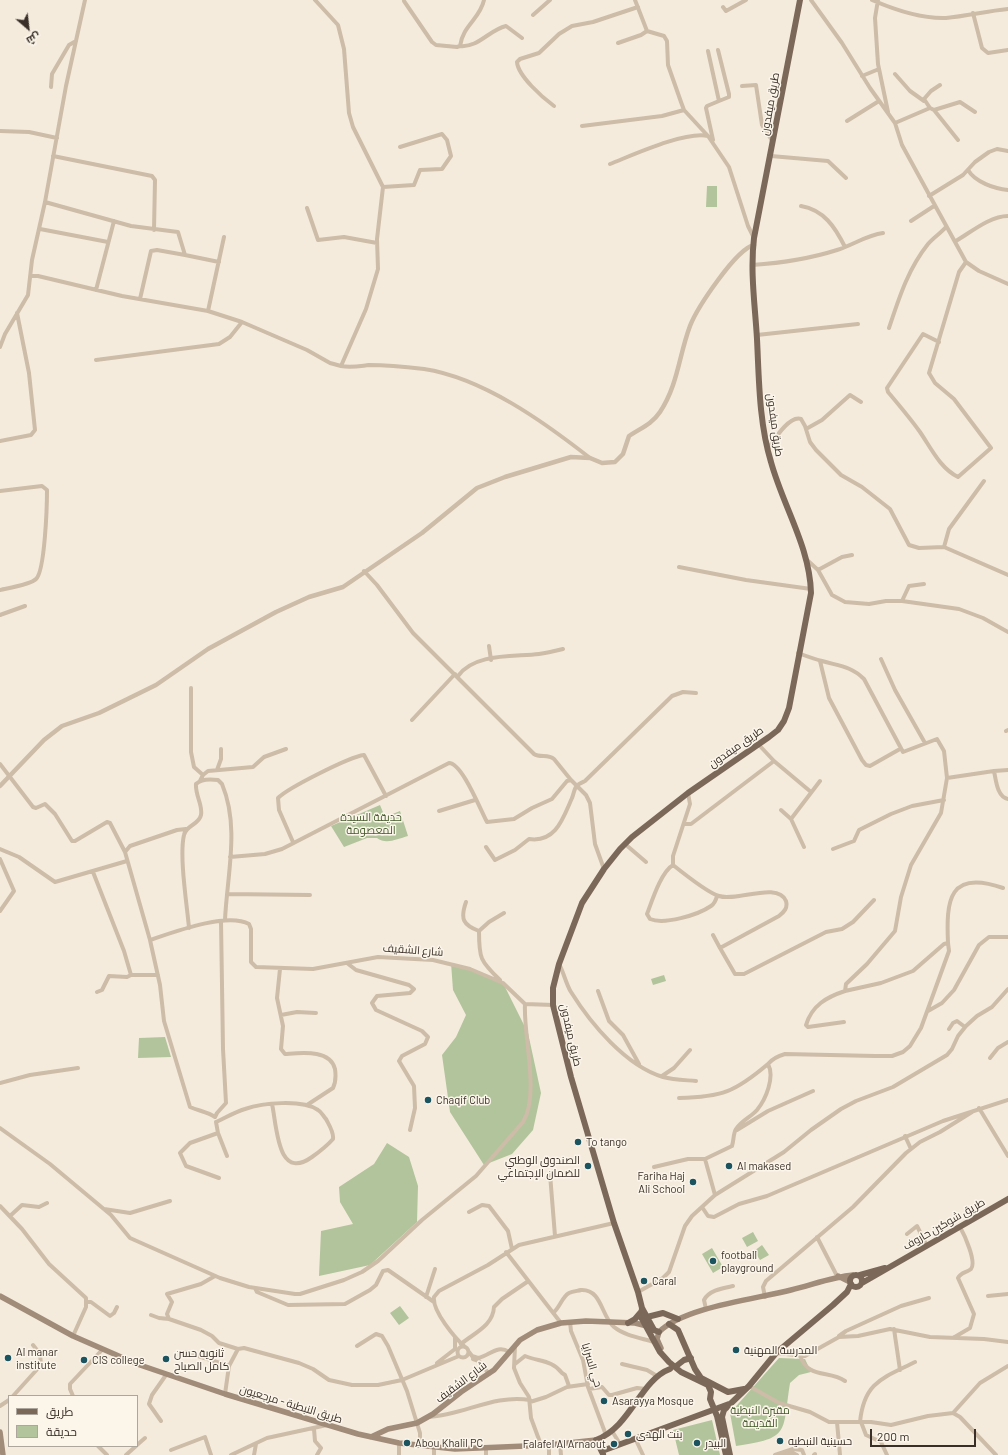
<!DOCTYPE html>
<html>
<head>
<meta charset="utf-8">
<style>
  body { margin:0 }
  #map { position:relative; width:1008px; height:1455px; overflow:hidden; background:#f4ebdd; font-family:Barlow,Cairo,sans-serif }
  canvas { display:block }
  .legend { position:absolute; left:8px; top:1395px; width:130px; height:52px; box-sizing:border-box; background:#fbf5ea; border:1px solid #ada69c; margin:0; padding:5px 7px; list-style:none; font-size:12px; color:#392f28 }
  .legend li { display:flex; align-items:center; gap:8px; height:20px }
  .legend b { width:20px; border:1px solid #ada69c }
  .north { position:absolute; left:8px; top:8px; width:40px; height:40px; -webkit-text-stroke:3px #fbf5ea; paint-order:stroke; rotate:152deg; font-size:11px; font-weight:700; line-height:16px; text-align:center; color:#392f28 }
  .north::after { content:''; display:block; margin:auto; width:14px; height:18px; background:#392f28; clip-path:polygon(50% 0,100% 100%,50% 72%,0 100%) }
  .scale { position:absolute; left:870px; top:1429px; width:106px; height:18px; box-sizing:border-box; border:2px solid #392f28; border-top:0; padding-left:5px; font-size:12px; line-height:14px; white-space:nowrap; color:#392f28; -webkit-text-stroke:3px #fbf5ea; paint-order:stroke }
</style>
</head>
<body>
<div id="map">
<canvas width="1008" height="1455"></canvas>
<ul class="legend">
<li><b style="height:5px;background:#7c6858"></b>طريق</li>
<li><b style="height:11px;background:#b2c49b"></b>حديقة</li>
</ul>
<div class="north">ش</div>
<div class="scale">200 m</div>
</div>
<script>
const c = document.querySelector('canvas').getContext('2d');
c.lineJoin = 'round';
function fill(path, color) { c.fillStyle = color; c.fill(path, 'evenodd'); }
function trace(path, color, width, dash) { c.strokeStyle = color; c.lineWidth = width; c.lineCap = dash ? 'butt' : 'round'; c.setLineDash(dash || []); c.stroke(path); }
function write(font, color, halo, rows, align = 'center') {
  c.font = font + ' Barlow,Cairo,sans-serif'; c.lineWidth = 3; c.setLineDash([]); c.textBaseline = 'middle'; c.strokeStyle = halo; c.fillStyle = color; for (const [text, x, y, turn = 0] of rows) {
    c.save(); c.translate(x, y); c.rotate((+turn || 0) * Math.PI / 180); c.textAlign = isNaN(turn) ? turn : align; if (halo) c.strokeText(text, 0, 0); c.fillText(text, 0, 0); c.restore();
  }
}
fill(new Path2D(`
  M 707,186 L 717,186 L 717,207 L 706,207 Z
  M 380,805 L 385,817 L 400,811 L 408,836 C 397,839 386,845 377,838 L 367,838 L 344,847 L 331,826 Z
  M 451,963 L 503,983 L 528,1033 L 541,1093 L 533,1130 L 512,1154 L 484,1165 L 450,1112 L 442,1055 L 456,1037 L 466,1015 L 453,990 Z
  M 664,975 L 666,981 L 653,985 L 651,979 Z
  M 165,1037 L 171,1057 L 138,1058 L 139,1038 Z
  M 387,1143 L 409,1157 L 418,1186 L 417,1222 L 370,1265 L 319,1276 L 321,1231 L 353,1224 L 340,1202 L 339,1187 L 374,1164 Z
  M 753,1232 L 758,1241 L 747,1247 L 742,1238 Z
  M 762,1245 L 769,1255 L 760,1260 L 754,1251 Z
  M 712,1248 L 723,1267 L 713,1273 L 702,1254 Z
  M 400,1306 L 409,1318 L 399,1325 L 390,1313 Z
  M 779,1358 L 805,1359 L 811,1372 L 799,1375 L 790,1383 C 782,1433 791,1438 736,1446 L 730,1413 Z
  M 712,1420 L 720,1455 L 679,1455 L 673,1430 Z`), '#b2c49b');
trace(new Path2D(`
  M 635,0 L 647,31 L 664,36 L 667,41 L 668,65 L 681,102 L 684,110 L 708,136
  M 811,0 L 842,43 L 870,88 L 895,123 L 902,145 L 966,262 L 979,271 L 1008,284
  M 872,0 C 895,10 921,19 946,18 C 967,16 987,11 1008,9
  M 878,0 L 875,18 L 878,64 L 888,112
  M 404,1 L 432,42 L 436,45 L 457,47 L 460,46 C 463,25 480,19 484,0
  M 723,7 L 726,11 L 746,0
  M 973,13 L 982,48 L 988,53 L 1008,50
  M 533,15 L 550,0
  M 618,43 L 641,35 L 647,31
  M 460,46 C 478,48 489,30 506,26 L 522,38
  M 718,50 L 729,94 L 729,97 L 719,101
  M 708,51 L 719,101 L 707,106 L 706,108 L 713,140
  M 895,74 L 910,91 L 924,101
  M 862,76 L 879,69
  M 742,86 L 756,85 L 762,125 L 773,142
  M 51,87 L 52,74 L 69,45 L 76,41
  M 554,106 C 543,98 518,76 517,62 L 520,59 L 539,53 L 559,34 L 572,26 L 593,22 L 638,7
  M 930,108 L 924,99 L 931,91 L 940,85
  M 934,110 L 958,140
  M 847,121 L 879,101
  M 895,123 L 930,108 L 934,110 L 960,102 L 975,112
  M 582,126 L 662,116 L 684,110
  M 0,131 L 29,132 L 57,138
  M 53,156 L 152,176 L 155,180 L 154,230
  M 771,156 L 828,161 L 846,178
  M 610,164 C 633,155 685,131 708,136 L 729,167 L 748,226 L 754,238
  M 968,170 C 975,182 995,189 1008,190
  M 383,187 L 414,185 L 420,170 L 442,169 L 451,156 L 447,140 L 442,134 L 400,147
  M 929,196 L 963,175 L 975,162 L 989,152 L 997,149 L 1008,151
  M 45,202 L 131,226 L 178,232 L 185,255 L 219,262
  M 801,206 C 824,210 835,227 845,247
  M 307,208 L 318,240 L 344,237 L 377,243
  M 911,221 L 934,206
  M 40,229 L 108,242
  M 956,241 C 971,232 990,216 1008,216
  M 752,265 C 781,263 809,259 837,250 C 853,245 867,235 883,233
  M 30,276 L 38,276 L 122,296 L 208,311 L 242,322 L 307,350 L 330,363 L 341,366 L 366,309 L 378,269 L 377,239 L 383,187 L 353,127 L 349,113 L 344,49 L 338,25 L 315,0
  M 96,290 L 114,221
  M 140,299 L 151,251 L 157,250 L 185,255
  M 208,311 L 224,237
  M 889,328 C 899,298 908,269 928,244 C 934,237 941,233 946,227
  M 757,335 L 858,324
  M 939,342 L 923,334 L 887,388 L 888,392 C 899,405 910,418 920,432 C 931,448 940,468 958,477 L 991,448 L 954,399 L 935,383 L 929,373 L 959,272 L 966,262
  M 0,347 L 5,334 L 28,295 L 32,260 L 45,202 L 66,86 L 85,0
  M 96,360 L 219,344 L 230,337 L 242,322
  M 341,366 C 351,368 360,366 369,365 C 386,365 407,367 424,369 C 483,378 544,422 590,458
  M 806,429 L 822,420 L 850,395 L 861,402
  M 0,441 L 31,435 L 35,430 L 29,373 L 17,313
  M 768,449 C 774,440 789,415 801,419 L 805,426 L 810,442 L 816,450 L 841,475 L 862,487 L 890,509 L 909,545 L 919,548 L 944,547 L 1008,575
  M 0,491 L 42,486 L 47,490 C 47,505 45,571 36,579 C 30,585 8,588 0,590
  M 944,547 L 949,529 L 984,481
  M 806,559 L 818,570 L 832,595 L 845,602 L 869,604 L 886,601 L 902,601 L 959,609 L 983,618 L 1008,632
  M 679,567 L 746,580 L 811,589
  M 818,570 L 842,557 L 852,555
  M 364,571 L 377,585 L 413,633 L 534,754 C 540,758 548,754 554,759 L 571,780 L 586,795 L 590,803 L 595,844 L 604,869
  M 902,601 L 909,586 L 924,584
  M 0,615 L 25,606
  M 489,646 L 491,660
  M 881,659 L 895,690 L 925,743
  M 820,661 L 829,698 L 862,760 L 866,765 L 870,766 L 900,749
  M 458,676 C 474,653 513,657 539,654 C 547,653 555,651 563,649
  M 191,688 L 191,752 L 194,767 L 203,775
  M 412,720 L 455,674
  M 1006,731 L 1008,730
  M 759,745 L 774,761 L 811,792
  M 0,764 L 33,807 L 36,808 L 45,804 L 55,814 L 72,841 L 75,841 L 107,822 L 110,823 L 125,852 L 150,940 L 160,985 L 164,1021 L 190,1107 C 199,1111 208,1112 215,1117 L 217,1113 L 226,1103 L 223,1049 L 221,921
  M 217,770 L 221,759 L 221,749
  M 1008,770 L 994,771 C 996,780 997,797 1008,799
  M 947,778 L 994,771
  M 200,781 L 203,775 L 208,771 L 253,767 L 264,757 L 286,749
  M 688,793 L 690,804 L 673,856 L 673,865 C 683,873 708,893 719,896 C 736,902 778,881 786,901 C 788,908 784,912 779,916 L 720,948 L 713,935
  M 781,810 L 791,819
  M 439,811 L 475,800
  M 684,824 L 691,824 L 774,761
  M 293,842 L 279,810 L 278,798 C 288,788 349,757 364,755 L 386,796
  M 625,844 L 646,862
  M 486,847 L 495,860 L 515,850 L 529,839 C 556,843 563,818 572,798 C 574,794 574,788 577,786 C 578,784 583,782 585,781 L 672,696 L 683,692 L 696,693
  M 804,847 L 791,819 L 820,781
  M 0,849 L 19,857 L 55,882 L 127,861
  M 833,849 L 854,841 L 859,830 L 891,814 L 912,806 L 944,800
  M 125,852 L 130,846 L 177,830 L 186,829
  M 230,857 L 265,854 L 282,849 L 449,763 C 462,763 480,809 487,822 L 514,819 L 532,808 L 552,799 L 567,781 L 571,780
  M 0,859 L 14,891 L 0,911
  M 673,865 C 661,872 652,901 647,914 L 650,919 C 664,925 698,915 711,906 C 714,904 716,900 717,896
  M 93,872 L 124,951 L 131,975 L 127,977 L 109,976 L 102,990 L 97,992
  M 227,894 L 310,895
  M 466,902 C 460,919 463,925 479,931
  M 189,928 C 187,905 179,856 184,835 C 186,825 199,825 201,815 C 203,805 195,795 196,784 C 201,779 211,779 218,780 L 222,784 C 240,827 227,875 225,920
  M 150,940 C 174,932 227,912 249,924 L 251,929 L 251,962 L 256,967 L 313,969 L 378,957 L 433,960 L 470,969 L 503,983 L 525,1004 L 553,1005
  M 948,943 C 946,900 949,869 1003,888
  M 720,948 L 735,974 L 744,974 L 826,932 L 842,929 L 853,922 L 874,900
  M 347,963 L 356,970 L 409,985 L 414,989 L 410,993 L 377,996 L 372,1003 L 376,1010 L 422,1031 L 428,1037 L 425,1044 L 402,1056 L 399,1061 L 414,1086 L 415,1108 L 410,1130
  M 559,964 C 564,973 566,984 571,992 C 591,1024 626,1066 663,1077 C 674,1080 685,1080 696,1081
  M 280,969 L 277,998 L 283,1026 L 281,1049 L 285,1054 C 301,1053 330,1049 335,1069 C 336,1076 336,1082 333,1088 L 307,1105
  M 131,975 L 158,975
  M 500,980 C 480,961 479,958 479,931 L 489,922 L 504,913
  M 598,991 L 609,1021 L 623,1035 L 639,1064
  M 928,1011 L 942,1003 L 954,990 L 979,945 L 989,937 L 1008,937
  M 281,1015 L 297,1012 L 316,1013
  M 844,1022 L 808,1027 L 806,1025 C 812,1005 827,997 845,991
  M 949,1029 L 953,1023 L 957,1021 L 965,1027
  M 990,1058 L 998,1048 L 1008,1042
  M 662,1076 L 674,1068 L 690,1050
  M 0,1083 L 30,1075 L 78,1068
  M 679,1098 C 722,1097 735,1092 768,1064
  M 979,1108 L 1008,1156
  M 216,1122 C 225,1118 235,1112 245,1109 C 262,1103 302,1099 318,1110 C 322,1112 323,1116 326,1119 C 329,1125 334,1132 333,1139 C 327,1146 319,1152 312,1157 C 277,1182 277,1126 272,1104
  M 216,1122 L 218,1133 L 190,1143 L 180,1153 L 186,1166 L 219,1178
  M 0,1128 L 50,1164 L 111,1215 L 130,1238 L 220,1278 L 249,1287 L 295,1294 L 300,1294 L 344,1280 L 362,1272 L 378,1261 L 422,1220 L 476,1176 L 523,1122 C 540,1095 523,1035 525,1004
  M 737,1130 L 768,1111 L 813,1091
  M 218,1133 L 227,1156
  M 905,1136 L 911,1149
  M 654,1167 L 688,1159 L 705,1159
  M 550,1174 L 555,1236
  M 715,1195 L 705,1159 L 732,1146 C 734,1140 733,1134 736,1129 C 742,1120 751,1117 757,1110 C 766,1099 775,1077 768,1064 C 773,1058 778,1056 785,1054 L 875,1056 L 892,1056 L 903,1052 L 910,1046 L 921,1028 L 949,951 L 948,943 L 944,944 L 913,971 L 881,983 L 845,991 L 846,984 L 867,964 L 895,931 L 901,897 L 911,865 L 941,813 L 947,778 L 944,751 L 937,739 L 903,752 L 864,679 C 851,666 839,666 822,661 C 814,659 806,656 798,653
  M 0,1206 L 22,1229 L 49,1264 L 86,1298 L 86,1307 L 73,1336
  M 702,1207 L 708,1216 L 714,1217 L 739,1204 L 767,1196 L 943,1121 L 1008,1100
  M 104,1209 L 130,1213 L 170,1201
  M 469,1212 L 482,1205 L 489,1206 L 508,1231 L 512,1249
  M 10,1216 L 22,1205 L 39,1207 L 47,1203
  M 907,1234 L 917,1226 L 927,1246
  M 817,1237 L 837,1276
  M 506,1252 L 561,1323
  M 215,1276 L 201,1284 L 167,1294 L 172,1302 L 167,1314 L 169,1319 L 201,1330 L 212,1336 L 219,1343 L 238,1349 L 244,1348 L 299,1363 L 313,1369 L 329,1380 L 352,1385 L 378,1385 L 402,1380 L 459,1356
  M 255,1288 L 257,1292 L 288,1305 L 345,1304 L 370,1290 L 376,1285 L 383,1271 L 388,1270 L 434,1302
  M 638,1292 L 663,1278 L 669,1272 L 685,1226 L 692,1216 L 715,1195 L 784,1152 L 811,1130 L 841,1109 L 856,1101 L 893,1087 L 947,1055 L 952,1049 L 958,1036 L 966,1026 L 977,1016 L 992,1007 L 1008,989
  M 988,1296 L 1008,1294
  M 426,1297 L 435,1269
  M 765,1297 L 763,1287 L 766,1281 L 853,1207 L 906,1153 L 920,1142 L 940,1132 L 972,1112
  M 87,1302 L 91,1302 L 110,1316 L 114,1313 L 117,1307
  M 706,1309 L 704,1300 C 709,1290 724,1288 733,1286
  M 554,1312 C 560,1307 562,1297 569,1293 C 573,1291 578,1291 581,1290 C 602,1289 601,1316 614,1327 C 625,1336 641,1338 654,1342
  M 151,1315 L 159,1318 L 169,1319
  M 570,1322 L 571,1331 L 583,1360 L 588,1387 L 606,1435
  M 894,1329 L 900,1370
  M 839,1336 L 846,1331 L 901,1306 L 929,1298
  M 953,1338 L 970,1328 L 974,1314 L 958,1278 C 961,1272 966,1273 971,1269 C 977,1262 964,1234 960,1227
  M 461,1344 C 474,1333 493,1326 494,1307 L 502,1299 L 527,1282
  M 357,1346 L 376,1334 L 382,1336 L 388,1346 L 407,1391 L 420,1433 L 420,1442 L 418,1445
  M 515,1346 L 514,1368 L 520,1383 L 529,1397 L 531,1418 L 541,1445
  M457.5 1352a5.5 5.5 0 1 1 11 0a5.5 5.5 0 1 1-11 0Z
  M 465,1347 C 455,1338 432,1311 434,1297 L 439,1291 L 488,1265 L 519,1245 L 614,1223
  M 186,1352 L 229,1366
  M 469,1352 L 472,1356 L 478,1358 C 490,1356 497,1344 509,1352
  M 776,1353 L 805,1356 L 839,1337 L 858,1336 L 890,1329 L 930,1337 L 984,1339 L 1008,1342
  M 800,1355 C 807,1379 829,1370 845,1381
  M 473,1359 L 479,1361 L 489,1374
  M 437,1363 L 455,1349 L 455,1337
  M 515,1364 L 525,1356 C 540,1362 552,1360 562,1373 L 565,1375 L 569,1386
  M 622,1364 L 647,1370 L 657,1376
  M 749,1386 L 779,1403 L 810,1412 L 829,1422 L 871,1422 L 891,1425 L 928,1416 L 953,1413 L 960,1417 L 996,1455
  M 589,1389 L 602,1387 L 609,1395 L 612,1395 L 637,1388 L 646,1389
  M 225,1394 L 229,1366 L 238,1349
  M 13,1396 L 41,1365 L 40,1354 L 33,1345
  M 73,1396 L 70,1389 L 70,1384 L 102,1350
  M 530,1402 L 546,1397 L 567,1387 L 588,1384
  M 0,1406 L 9,1400
  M 953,1413 L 980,1383 L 1008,1366
  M 429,1417 C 464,1415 494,1394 530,1400
  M 161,1421 L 149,1404 L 152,1395 L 166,1375
  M 837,1422 L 840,1455
  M 860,1422 C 864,1382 883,1378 915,1362
  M 861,1422 L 866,1435 L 881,1442 L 887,1455
  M 314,1429 L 315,1441 L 321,1448 L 317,1455
  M 612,1431 L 620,1444
  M 635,1438 L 643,1455
  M 560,1444 L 561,1455
  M 137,1445 L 145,1438
  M 549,1445 L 549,1455
  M 98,1446 L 107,1455
  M 434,1448 L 434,1455
  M 486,1448 L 486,1455
  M 171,1450 L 205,1437 L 211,1455
  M 126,1455 L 136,1446
  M 231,1455 L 267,1438 L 327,1425
  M 254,1455 L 256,1444
  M 399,1455 L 399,1443
  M 775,1455 L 793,1449 L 802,1450 L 804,1455
  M 783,1455 L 793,1453 L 797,1455
  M 814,1455 L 815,1454`), '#cdbca7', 4);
trace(new Path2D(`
  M 0,786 L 44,740 L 62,726 L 99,713 L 156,685 L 208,649 L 276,612 L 309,597 L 343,587 L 422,533 L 477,488 L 505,477 L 571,457 L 590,458 L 602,463 L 615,462 L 623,454 L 629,436 C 641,428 652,424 660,412 C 678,385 679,355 690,326 C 697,308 736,249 754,245`), '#cdbca7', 4.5);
trace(new Path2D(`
  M 838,1276 L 850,1282
  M 0,1296 L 73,1336 L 137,1364 L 225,1394 L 358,1434 L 399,1443 L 455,1449 L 549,1445 L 596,1440
  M 661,1348 L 657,1339 L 659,1332 C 684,1307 756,1299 791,1290 C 812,1285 832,1277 853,1275
  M 0,1432 L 3,1455
  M 371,1437 L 388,1429 L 417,1423 L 433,1414 L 461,1392 L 494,1370 L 520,1340 L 537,1330 L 561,1323 L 586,1321 L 635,1323 L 647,1326`), '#a18b79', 5.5);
trace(new Path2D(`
  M850 1281a6 6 0 1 1 12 0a6 6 0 1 1-12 0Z
  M 860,1275 L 885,1268
  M 862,1283 L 1008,1199
  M 642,1308 L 654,1330 L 659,1332
  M 647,1317 L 663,1313 L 678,1319
  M 628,1323 L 635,1319 L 641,1312
  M 669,1324 L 678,1330 L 695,1369 L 701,1378 L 728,1392 L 744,1389
  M 675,1367 L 684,1360 L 691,1358
  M 602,1451 L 729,1404
  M 603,1454 L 596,1440 C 631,1427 640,1380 670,1369
  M 726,1455 L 717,1416 L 710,1399 L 711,1392 L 708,1385 L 681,1372 L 669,1362 L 660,1352 L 641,1317 L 642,1308 L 638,1292 L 614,1223 L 571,1077 L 553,1005 L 553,988 L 559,964 L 582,903 L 604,869 L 620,849 L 632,837 L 688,793 L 769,737 L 778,730 L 784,721 L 789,708 L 811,593 C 810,547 783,506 771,462 C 759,423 759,379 757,339 C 755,305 750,272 754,238 L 800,0
  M 730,1455 L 722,1417 L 724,1410 L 749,1386 L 776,1353 L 833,1305 L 847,1292 L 851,1284`), '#7c6858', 6);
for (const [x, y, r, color] of [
  [428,1100,4,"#1b535e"],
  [578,1142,4,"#1b535e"],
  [588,1166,4,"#1b535e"],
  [729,1166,4,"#1b535e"],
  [693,1182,4,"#1b535e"],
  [713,1261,4,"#1b535e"],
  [644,1281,4,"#1b535e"],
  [736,1350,4,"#1b535e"],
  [8,1358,4,"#1b535e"],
  [166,1359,4,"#1b535e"],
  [84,1360,4,"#1b535e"],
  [604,1401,4,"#1b535e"],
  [628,1434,4,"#1b535e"],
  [780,1441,4,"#1b535e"],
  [407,1443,4,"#1b535e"],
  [697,1443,4,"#1b535e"],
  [614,1444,4,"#1b535e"]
]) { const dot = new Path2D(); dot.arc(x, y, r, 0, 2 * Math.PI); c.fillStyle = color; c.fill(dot); trace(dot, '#fbf5ea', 1.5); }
write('11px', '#392f28', '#fbf5ea', [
  ["طريق ميفدون",770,104,-80],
  ["طريق ميفدون",775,425,82],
  ["طريق ميفدون",736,747,-35],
  ["شارع الشقيف",413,950,4],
  ["طريق ميفدون",571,1035,77],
  ["طريق شوكين حاروف",944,1224,-30],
  ["حي السرايا",592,1365,73],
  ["شارع الشقيف",461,1382,-37],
  ["طريق النبطية - مرجعيون",291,1404,17]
]);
write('11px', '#43592a', '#fbf5ea', [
  ["حديقة السيدة",371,817],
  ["المعصومة",371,830],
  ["مقبرة النبطية",760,1410],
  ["القديمة",760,1423]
]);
write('11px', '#392f28', '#fbf5ea', [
  ["Chaqif Club",436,1100],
  ["To tango",586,1142],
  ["الصندوق الوطني",580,1160,"right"],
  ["للضمان الإجتماعي",580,1173,"right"],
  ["Al makased",737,1166],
  ["Fariha Haj",685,1176,"right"],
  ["Ali School",685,1189,"right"],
  ["football",721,1255],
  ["playground",721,1268],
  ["Caral",652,1281],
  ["المدرسة المهنية",744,1350],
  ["Al manar",16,1352],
  ["institute",16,1365],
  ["ثانوية حسن",174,1353],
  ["كامل الصباح",174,1366],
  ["CIS college",92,1360],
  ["Asarayya Mosque",612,1401],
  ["بنت الهدى",636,1434],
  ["حسينية النبطيه",788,1441],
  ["Abou Khalil PC",415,1443],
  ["البيدر",705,1443],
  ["Falafel Al Arnaout",606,1444,"right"]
], 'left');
</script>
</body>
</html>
